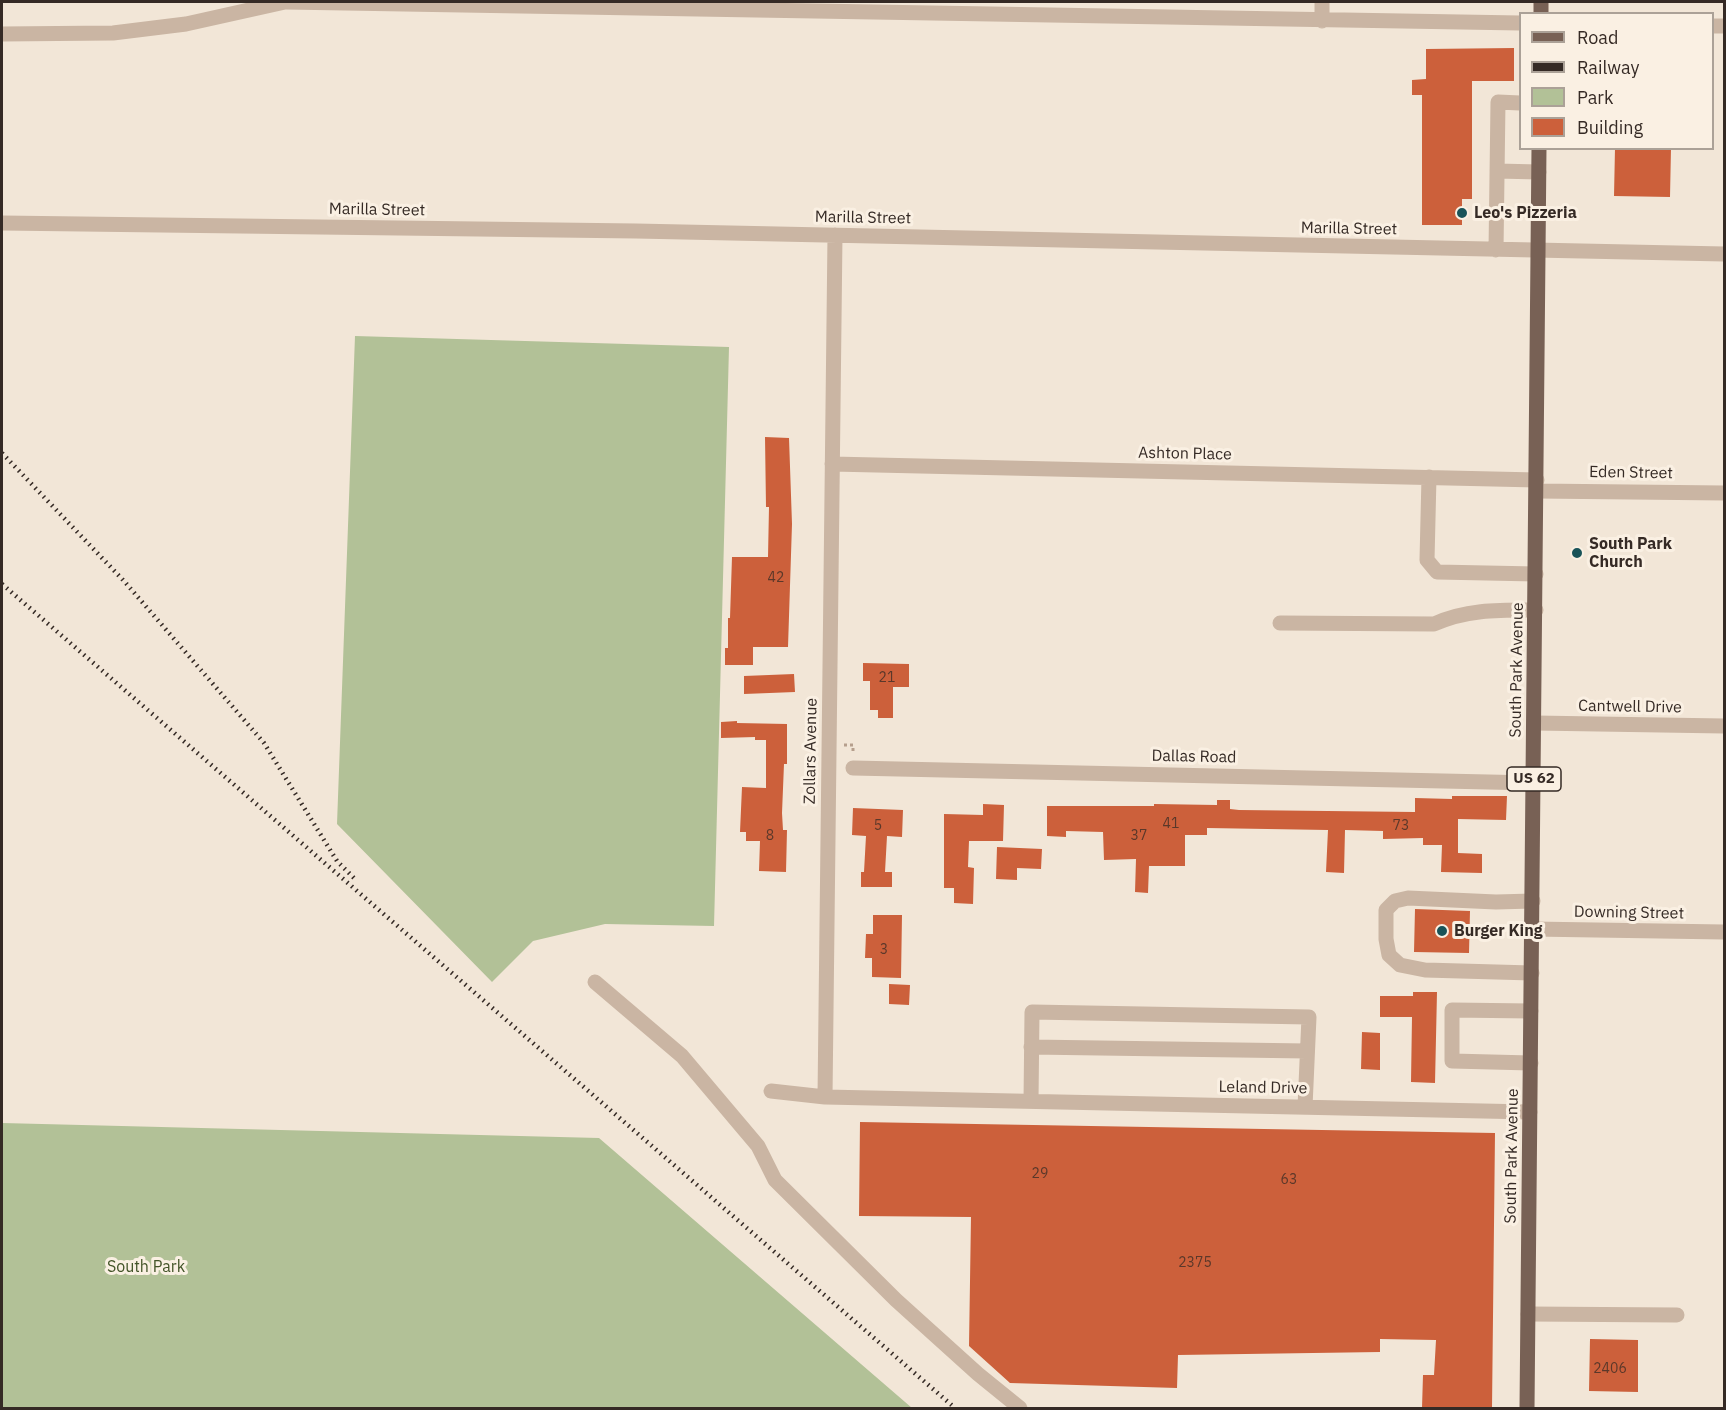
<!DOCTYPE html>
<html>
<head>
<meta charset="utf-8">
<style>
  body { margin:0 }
  #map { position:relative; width:1726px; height:1410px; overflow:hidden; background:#f2e6d7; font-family:"IBM Plex Sans",sans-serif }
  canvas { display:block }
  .frame { position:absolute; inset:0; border:3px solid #352a25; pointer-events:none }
  .legend { position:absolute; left:1519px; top:12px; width:195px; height:138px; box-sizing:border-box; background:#faf0e3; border:2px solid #aba197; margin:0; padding:8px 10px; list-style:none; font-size:18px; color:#352a25 }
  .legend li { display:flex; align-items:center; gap:12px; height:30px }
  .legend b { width:30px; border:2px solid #aba197 }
</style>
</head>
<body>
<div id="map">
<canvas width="1726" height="1410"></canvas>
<div class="frame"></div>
<ul class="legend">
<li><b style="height:8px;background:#786155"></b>Road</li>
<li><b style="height:8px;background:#352a25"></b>Railway</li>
<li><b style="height:16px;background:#b2c197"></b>Park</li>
<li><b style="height:16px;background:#cc603b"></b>Building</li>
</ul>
</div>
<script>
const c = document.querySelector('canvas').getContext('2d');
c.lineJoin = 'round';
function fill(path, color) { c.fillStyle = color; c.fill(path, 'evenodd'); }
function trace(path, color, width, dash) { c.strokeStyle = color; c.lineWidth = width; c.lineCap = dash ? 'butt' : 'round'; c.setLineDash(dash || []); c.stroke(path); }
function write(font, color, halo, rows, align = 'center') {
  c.font = font + ' "IBM Plex Sans",sans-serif'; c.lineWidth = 6; c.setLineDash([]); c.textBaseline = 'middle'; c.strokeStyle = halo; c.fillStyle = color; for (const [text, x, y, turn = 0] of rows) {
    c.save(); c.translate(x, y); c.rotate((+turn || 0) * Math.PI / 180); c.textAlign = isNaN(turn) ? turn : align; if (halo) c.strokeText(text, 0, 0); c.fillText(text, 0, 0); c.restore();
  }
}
fill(new Path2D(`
  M 355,336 L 729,347 L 714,926 L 605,924 L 533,941 L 492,982 L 337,824 Z
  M 2,1123 L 599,1138 L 912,1408 L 2,1408 Z`), '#b2c197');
fill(new Path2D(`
  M 1514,48 L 1514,81 L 1472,81 L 1472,199 L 1462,199 L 1462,225 L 1422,225 L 1422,95 L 1412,95 L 1412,80 L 1426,79 L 1426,49 Z
  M 1615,148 L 1671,148 L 1670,197 L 1614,196 Z
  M 765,437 L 789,438 L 792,524 L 788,647 L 753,647 L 753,665 L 725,665 L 725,648 L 728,648 L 728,618 L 730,618 L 732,557 L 768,557 L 769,507 L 766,507 Z
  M 863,663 L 909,664 L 909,687 L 893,687 L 893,718 L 878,718 L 878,710 L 870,710 L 870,681 L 863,681 Z
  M 794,674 L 795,692 L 744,694 L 744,676 Z
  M 737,721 L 737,723 L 787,724 L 787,764 L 784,764 L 782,813 L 783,830 L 787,830 L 786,872 L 759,871 L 760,841 L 746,841 L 746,832 L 740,832 L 742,787 L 766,788 L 766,740 L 755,740 L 755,737 L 721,738 L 721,722 Z
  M 1452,796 L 1507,796 L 1506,820 L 1458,819 L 1458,853 L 1482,854 L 1482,873 L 1441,872 L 1442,845 L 1423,845 L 1423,838 L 1383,839 L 1383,831 L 1345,830 L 1344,873 L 1326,872 L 1328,830 L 1207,828 L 1207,835 L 1185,835 L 1185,866 L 1149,866 L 1148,893 L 1135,892 L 1136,859 L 1104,860 L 1103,832 L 1066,831 L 1066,837 L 1047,836 L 1047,806 L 1154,806 L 1154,804 L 1217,805 L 1217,800 L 1230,800 L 1230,809 L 1239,810 L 1415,812 L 1415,798 L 1452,799 Z
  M 983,804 L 1004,805 L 1003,841 L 969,841 L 968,867 L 974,868 L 973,904 L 954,903 L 954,888 L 944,888 L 944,814 L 983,815 Z
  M 853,808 L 903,810 L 902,837 L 887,836 L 885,872 L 892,872 L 892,887 L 861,887 L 861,872 L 864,872 L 866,836 L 852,835 Z
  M 997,847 L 1042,849 L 1041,869 L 1017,868 L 1017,880 L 996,879 Z
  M 1415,909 L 1470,911 L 1469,953 L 1414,952 Z
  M 873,915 L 902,915 L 901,978 L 872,977 L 872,958 L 865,958 L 866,934 L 873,934 Z
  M 889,984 L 910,985 L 909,1005 L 889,1004 Z
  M 1413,992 L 1437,992 L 1435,1083 L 1411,1082 L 1412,1017 L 1380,1017 L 1380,996 L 1413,996 Z
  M 1362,1032 L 1380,1033 L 1380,1070 L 1361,1069 Z
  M 860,1122 L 1495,1133 L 1492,1408 L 1422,1408 L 1423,1375 L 1434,1375 L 1436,1340 L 1380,1339 L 1380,1352 L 1178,1355 L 1177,1388 L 1010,1383 L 969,1346 L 971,1217 L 859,1216 Z
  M 1590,1339 L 1638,1340 L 1638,1392 L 1589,1391 Z`), '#cc603b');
trace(new Path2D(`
  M 844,745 L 853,745 L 853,754`), '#b69f8d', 3, [3, 3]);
trace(new Path2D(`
  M 286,2 L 1520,23
  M 1322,2 L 1322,21
  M 1712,26 L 1724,26
  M 2,34 L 113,33 L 186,24 L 285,2
  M 1497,171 L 1539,172
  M 2,223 L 636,231 L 1724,254
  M 835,235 L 825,1097 L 1530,1112
  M 1496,250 L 1498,102 L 1520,103
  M 832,464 L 1537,480
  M 1429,477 L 1427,560 L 1437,572 L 1536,574
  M 1537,491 L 1724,493
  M 1280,623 L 1434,624 C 1467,609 1500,610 1536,610
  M 1535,723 L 1724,726
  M 853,768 L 1534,783
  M 1532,929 L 1724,932
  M 1532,973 L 1425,970 L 1400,965 L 1389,955 L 1386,939 L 1386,910 L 1395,901 L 1408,898 L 1496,902 L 1533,901
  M 595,982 L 682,1056 L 758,1146 L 775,1180 L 896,1300 L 978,1374 L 1020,1408
  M 1031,1047 L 1307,1051
  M 1531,1063 L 1452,1061 L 1452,1010 L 1531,1011
  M 771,1091 L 825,1097
  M 1031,1101 L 1032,1012 L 1309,1017 L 1305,1107
  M 1528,1314 L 1677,1315`), '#cab5a3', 15);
trace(new Path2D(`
  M 1541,14 L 1541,2
  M 1527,1408 L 1539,148`), '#786155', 15);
trace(new Path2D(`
  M 2,453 L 124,581 L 264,743 L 337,861 L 354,878
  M 2,584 L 955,1408`), '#352a25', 4.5, [1.5, 4.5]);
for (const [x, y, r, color] of [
  [1462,213,6,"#195358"],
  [1577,553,6,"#195358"],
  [1442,931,6,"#195358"]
]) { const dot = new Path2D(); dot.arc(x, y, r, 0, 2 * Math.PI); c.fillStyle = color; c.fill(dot); trace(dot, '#faf0e3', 2); }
write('14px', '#5b382a', null, [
  ["42",776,578],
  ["21",887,678],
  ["41",1171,824],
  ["5",878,826],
  ["73",1401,826],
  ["8",770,836],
  ["37",1139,836],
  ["3",884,950],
  ["29",1040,1174],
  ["63",1289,1180],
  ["2375",1195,1263],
  ["2406",1610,1369]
]);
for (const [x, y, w] of [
  [1534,779,54]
]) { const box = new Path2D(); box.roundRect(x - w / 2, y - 12, w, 24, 4.5); c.fillStyle = '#faf0e3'; c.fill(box); trace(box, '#352a25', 1.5); }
write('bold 15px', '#352a25', null, [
  ["US 62",1534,779]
]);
write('16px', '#352a25', '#faf0e3', [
  ["Marilla Street",377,210,1],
  ["Marilla Street",863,218,1],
  ["Marilla Street",1349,229,1],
  ["Ashton Place",1185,454,1],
  ["Eden Street",1631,473,1],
  ["South Park Avenue",1517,670,-89],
  ["Cantwell Drive",1630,707,1],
  ["Zollars Avenue",811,751,-89],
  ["Dallas Road",1194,757,1],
  ["Downing Street",1629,913,1],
  ["Leland Drive",1263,1088,1],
  ["South Park Avenue",1512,1156,-89]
]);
write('bold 16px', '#352a25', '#faf0e3', [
  ["Leo's Pizzeria",1474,213],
  ["South Park",1589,544],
  ["Church",1589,562],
  ["Burger King",1454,931]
], 'left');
write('16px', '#435428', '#faf0e3', [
  ["South Park",146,1267]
]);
</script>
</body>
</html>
